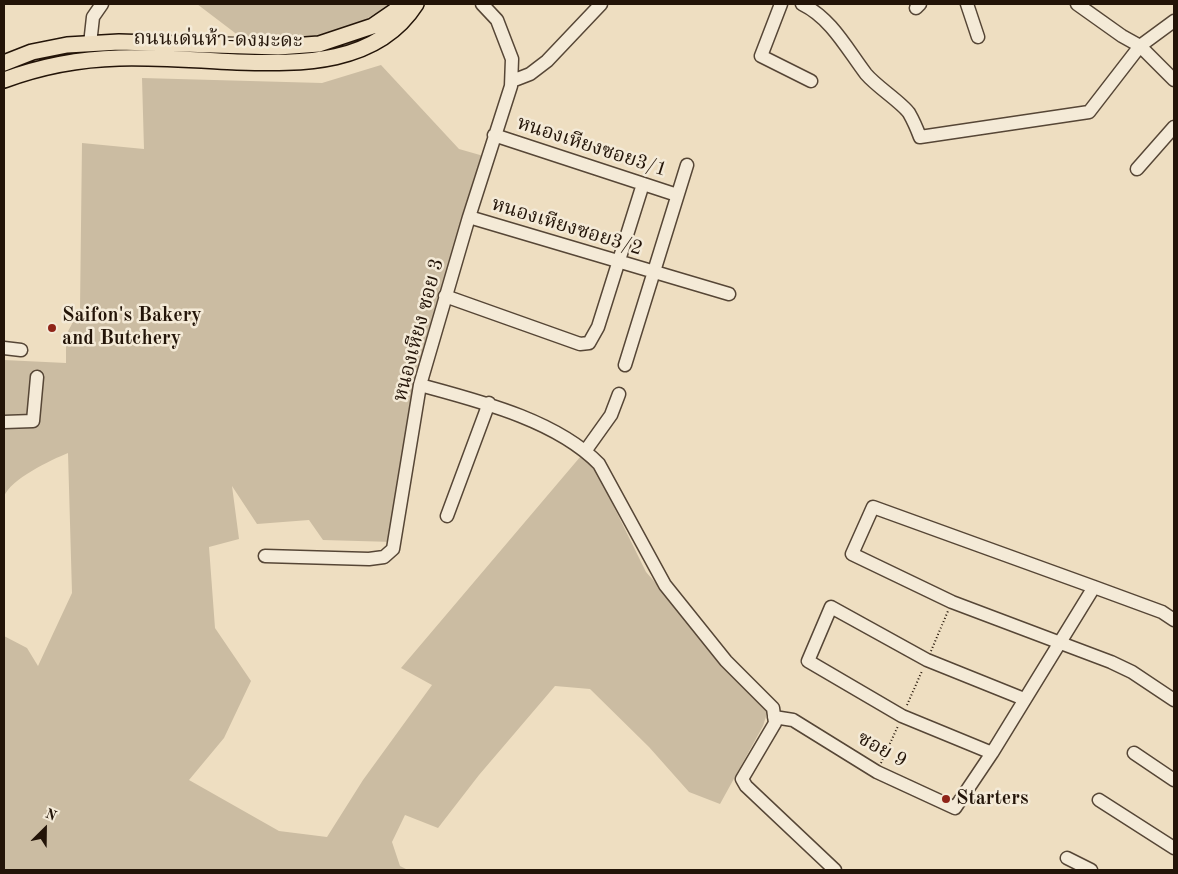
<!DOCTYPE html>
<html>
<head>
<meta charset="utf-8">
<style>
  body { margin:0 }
  #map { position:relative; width:1178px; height:874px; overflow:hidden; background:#eedec1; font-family:"Old Standard TT",serif }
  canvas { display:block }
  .frame { position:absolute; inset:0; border:5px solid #231408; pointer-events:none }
  .north { position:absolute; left:20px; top:804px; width:50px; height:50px; -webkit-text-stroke:4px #f4ead7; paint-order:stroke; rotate:23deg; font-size:14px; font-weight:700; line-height:20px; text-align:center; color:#231408 }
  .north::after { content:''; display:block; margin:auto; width:18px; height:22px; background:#231408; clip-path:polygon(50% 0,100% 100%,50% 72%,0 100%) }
</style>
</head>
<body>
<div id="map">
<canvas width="1178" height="874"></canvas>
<div class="frame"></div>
<div class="north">N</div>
</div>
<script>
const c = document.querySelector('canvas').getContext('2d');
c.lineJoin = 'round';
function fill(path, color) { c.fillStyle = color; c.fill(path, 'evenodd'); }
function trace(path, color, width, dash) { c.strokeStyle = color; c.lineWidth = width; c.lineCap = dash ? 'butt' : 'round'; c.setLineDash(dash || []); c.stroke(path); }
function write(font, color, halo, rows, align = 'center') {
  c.font = font + ' "Old Standard TT","Noto Serif Thai",serif'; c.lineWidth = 5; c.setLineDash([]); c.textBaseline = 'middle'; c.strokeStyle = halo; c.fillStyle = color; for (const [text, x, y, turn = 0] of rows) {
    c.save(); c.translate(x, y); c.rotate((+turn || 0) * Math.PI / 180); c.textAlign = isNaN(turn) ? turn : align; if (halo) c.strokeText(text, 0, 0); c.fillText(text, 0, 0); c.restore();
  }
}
fill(new Path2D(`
  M 197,4 L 391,4 L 353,27 L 308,40 L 243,39 Z
  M 381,65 L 459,149 L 487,157 L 419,394 L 394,542 L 323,540 L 309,520 L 257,524 L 232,486 L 239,539 L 209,547 L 215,628 L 251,681 L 224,738 L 189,780 L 279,831 L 327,837 L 363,780 L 432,685 L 401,668 L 586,450 L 646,572 L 768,710 L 763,726 L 720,804 L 689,792 L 649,747 L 590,689 L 555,686 L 479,775 L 438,828 L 405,815 L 392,842 L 400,866 L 408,870 L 4,870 L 4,636 L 27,648 L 38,666 L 72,593 L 68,453 C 51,460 10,479 4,497 L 4,360 L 66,363 L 66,335 L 80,309 L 82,143 L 144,149 L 142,78 L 322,83 Z`), '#cbbca2');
const minor = new Path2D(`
  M 781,4 L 761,56 L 811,81
  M 802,4 C 831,18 847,49 866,74 C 877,87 901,102 909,113 C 913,120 917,129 920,137 L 1089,112 L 1140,46 L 1174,21
  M 967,4 L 978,37
  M 1077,4 L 1122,36 L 1140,46 L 1174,80
  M 916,8 L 920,4
  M 90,44 L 93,17 L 102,4
  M 512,81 L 530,74 L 547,61 L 601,4
  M 494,135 L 677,195
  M 1137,169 L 1174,127
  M 469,217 L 729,294
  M 445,296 L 580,344 L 589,343 L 598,327 L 643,184
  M 4,348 L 21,350
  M 625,365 L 687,165
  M 420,385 C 479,401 556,420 599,464 L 665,585 L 726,661 L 773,708 L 775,723 L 742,779 L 746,786 L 835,870
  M 4,422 L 33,421 L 37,377
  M 586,450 L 611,415 L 619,394
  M 447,516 L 489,403
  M 265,556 L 369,559 L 384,557 L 393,549 L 420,385 L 469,217 L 511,86 L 512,59 L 497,20 L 482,4
  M 1174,620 L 1162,612 L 1094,587 L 873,507 L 852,554 L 952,602 L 1111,662 L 1132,672 L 1174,700
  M 774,717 L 793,720 L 877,772 L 955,808 L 992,753 L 1094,587
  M 992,753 L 902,716 L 808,661 L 831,607 L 927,660 L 1024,699
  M 1134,753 L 1174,780
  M 1099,800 L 1174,848
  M 1067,858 L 1091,870`);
const major = new Path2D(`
  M 4,63 L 32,52 L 67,45 L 119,42 L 278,47 L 319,44 L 373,26 L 405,4
  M 4,80 C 42,66 78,59 119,58 C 158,57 198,60 237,62 C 301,64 377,65 416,4`);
trace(minor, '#564636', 15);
trace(major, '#231408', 18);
trace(new Path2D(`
  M 931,651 L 948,611
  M 907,705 L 922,671
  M 881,763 L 898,726`), '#231408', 2, [1, 2.5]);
trace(minor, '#f4ead7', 12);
trace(major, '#eedec1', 15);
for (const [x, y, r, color] of [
  [52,328,5,"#8f2418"],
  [946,799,5,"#8f2418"]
]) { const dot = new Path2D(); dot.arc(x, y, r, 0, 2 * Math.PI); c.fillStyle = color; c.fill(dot); trace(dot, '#f4ead7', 2); }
write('20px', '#231408', '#f4ead7', [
  ["ถนนเด่นห้า-ดงมะดะ",218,40,1],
  ["หนองเหียงซอย3/1",592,147,18],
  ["หนองเหียงซอย3/2",567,227,17],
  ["หนองเหียง ซอย 3",419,330,-75],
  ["ซอย 9",882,750,29]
]);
write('bold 20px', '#231408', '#f4ead7', [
  ["Saifon's Bakery",62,316],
  ["and Butchery",62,339],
  ["Starters",956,799]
], 'left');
</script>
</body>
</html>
